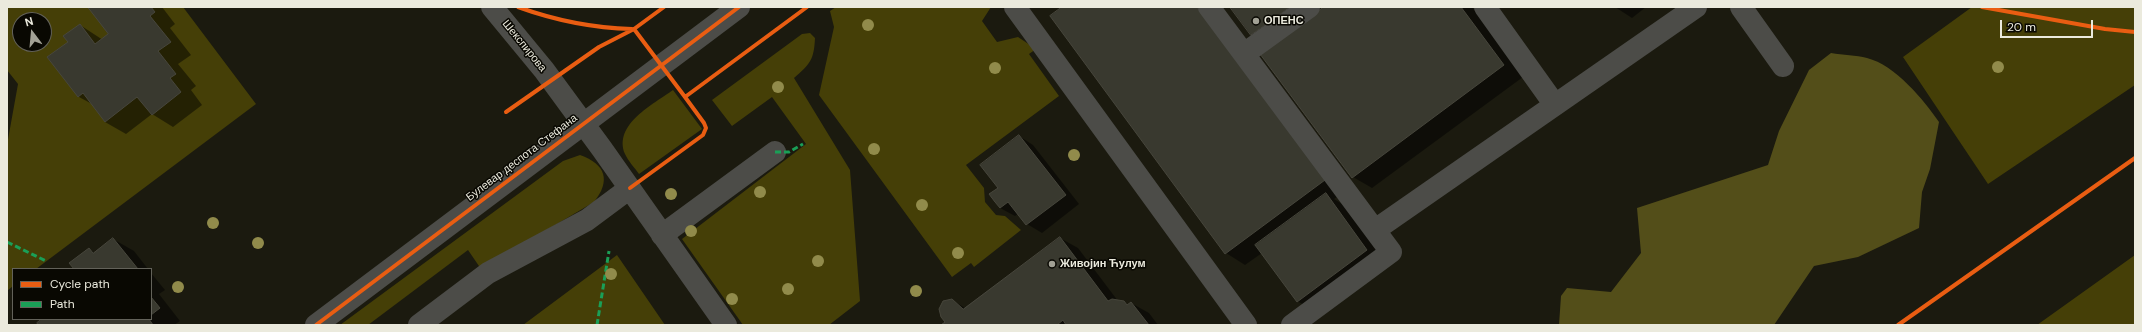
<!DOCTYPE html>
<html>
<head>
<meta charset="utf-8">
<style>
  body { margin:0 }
  #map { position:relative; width:2142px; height:332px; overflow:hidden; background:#1b1a0f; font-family:"DM Sans",sans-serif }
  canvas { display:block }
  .frame { position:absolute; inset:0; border:8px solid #ebeadd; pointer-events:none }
  .legend { position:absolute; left:12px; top:268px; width:140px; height:52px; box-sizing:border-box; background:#090802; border:1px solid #63625a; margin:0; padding:5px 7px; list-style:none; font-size:12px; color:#ebeadd }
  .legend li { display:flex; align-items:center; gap:8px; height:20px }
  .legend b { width:20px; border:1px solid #63625a }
  .north { position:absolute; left:12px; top:12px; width:40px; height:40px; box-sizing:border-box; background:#090802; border:1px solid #63625a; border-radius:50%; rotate:344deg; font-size:11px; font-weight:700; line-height:16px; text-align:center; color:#ebeadd }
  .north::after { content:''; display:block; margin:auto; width:14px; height:18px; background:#a2a195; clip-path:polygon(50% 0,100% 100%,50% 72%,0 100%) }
  .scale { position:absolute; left:2000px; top:20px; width:93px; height:18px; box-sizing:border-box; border:2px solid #ebeadd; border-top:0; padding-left:5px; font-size:12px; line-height:14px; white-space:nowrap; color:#ebeadd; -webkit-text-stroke:3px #090802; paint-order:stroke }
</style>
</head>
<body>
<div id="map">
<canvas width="2142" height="332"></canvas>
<div class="frame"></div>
<ul class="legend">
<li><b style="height:5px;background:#e95d12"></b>Cycle path</li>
<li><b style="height:5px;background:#1a9f57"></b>Path</li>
</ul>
<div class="north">N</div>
<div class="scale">20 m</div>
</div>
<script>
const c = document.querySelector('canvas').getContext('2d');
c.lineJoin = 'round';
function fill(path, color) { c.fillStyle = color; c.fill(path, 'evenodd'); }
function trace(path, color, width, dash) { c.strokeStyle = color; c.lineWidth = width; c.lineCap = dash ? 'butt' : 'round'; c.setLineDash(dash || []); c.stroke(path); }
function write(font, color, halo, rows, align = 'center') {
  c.font = font + ' "DM Sans",sans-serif'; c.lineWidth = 3; c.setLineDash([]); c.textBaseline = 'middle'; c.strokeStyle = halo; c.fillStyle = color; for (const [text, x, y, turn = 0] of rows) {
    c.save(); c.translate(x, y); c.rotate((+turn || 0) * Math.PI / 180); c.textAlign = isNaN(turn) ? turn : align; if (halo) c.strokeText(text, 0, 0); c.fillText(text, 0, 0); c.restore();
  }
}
fill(new Path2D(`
  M 7,7 L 183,7 L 256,104 L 36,269 L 13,269 L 13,286 L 7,291 L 7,145 L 18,84 L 7,70 ZM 20,20 L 44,20 L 44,44 L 20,44 Z
  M 836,7 L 991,7 L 982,21 L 997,42 L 1018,37 L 1036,49 L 1029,54 L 1059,96 L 966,165 L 984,188 L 985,202 L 996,215 L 1005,216 L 1021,230 L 974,267 L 971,263 L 952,277 L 819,95 L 834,27 L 830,11 Z
  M 1972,7 L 2135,7 L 2135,85 L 1988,184 L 1903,57 Z
  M 810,33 L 815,38 C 814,60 810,64 794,78 L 850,170 L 860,301 L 829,325 L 743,325 L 682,239 L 806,144 L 772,97 L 732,126 L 712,100 L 802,34 Z
  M 673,90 L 702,129 L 639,174 C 635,168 628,161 625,154 C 613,124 654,104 673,90 Z
  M 580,155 C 606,164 611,181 594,202 L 481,269 L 468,250 L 368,325 L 340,325 L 563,161 Z
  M 617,255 L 665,325 L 523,325 Z
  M 2135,255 L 2135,325 L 2037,325 Z`), '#453f07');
fill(new Path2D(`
  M 1831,53 C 1843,55 1856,55 1867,58 C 1895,65 1924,100 1939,122 L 1930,169 L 1922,192 L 1919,228 L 1858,257 L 1814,266 L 1774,325 L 1559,325 L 1561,296 L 1567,288 L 1611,292 L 1641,253 L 1637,208 L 1768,165 L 1779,131 L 1809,70 Z`), '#534e19');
fill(new Path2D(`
  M 89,7 L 162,7 L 175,24 L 170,28 L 191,55 L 178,64 L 196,86 L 191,90 L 202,105 L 173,127 L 152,114 L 126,134 L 105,122 L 92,104 L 79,97 L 49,58 L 69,42 L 80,25 L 103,40 L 110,34 Z
  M 1064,7 L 1208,7 L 1344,192 L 1334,199 L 1344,205 L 1385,261 L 1315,311 L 1297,301 L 1262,253 L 1245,265 L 1226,253 Z
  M 1232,7 L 1321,7 L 1270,45 L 1252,34 Z
  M 1326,7 L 1472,7 L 1523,77 L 1372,188 L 1353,177 Z
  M 1615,7 L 1646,7 L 1632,18 Z
  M 1019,136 L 1033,145 L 1079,204 L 1042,233 L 1027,224 L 1019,213 L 1015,216 L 1000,208 L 990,195 L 999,188 Z
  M 1060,238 L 1078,248 L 1118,301 L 1129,305 L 1131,303 L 1149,313 L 1158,325 L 943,325 L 946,322 L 952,300 L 965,308 Z
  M 113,239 L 134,251 L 148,269 L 75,269 L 89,249 L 95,253 Z
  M 151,273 L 165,290 L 159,294 L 180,321 L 174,325 L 39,325 L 44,319 L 151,319 Z`), '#0007');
const building = new Path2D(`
  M 88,7 L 151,7 L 155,12 L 150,16 L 171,42 L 158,51 L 176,74 L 170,78 L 181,92 L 152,115 L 137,97 L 105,122 L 83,93 L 78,97 L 47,57 L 68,42 L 63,36 L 80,24 L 95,44 L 108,34 Z
  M 1062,7 L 1197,7 L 1325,180 L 1225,254 L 1050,16 Z
  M 1230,7 L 1290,7 L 1251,35 Z
  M 1324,7 L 1461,7 L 1504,65 L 1352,178 L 1260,54 Z
  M 1019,135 L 1066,195 L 1026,225 L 1008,202 L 1000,208 L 995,202 L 989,194 L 998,188 L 980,165 Z
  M 1326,193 L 1367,250 L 1297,302 L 1255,245 Z
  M 1060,237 L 1108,301 L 1112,299 L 1124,301 L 1127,305 L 1131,302 L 1149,325 L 1066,325 L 1063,320 L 1057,325 L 941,325 L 945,322 L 941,317 L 939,309 L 943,301 L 952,299 L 963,309 Z
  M 113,238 L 138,269 L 74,269 L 69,263 L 89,248 L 93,253 Z
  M 151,297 L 160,308 L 151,315 Z
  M 42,319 L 149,319 L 153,325 L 38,325 L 37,323 Z`);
fill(building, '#39392f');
trace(building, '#47463c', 1);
trace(new Path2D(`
  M 492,7 L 544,70 L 602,149 L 726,325
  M 1015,7 L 1246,325
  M 1209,7 L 1391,252 L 1292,325
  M 1485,7 L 1555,105
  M 1741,7 L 1783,66
  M 1244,54 L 1309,7
  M 1375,230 L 1696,7
  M 662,235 L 775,152
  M 316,325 L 739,7
  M 419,325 L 488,273 L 587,220 L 630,188`), '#4c4c48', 22);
trace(new Path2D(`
  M 775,152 L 789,152 L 803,144
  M 7,242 L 46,261
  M 597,325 L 609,251`), '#1a9f57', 3, [6, 3]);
trace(new Path2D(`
  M 518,7 C 554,20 593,28 632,29
  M 1982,7 L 2105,29 L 2135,32
  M 634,29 L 685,97
  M 506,112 L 599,47 L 634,29 L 664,7
  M 630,188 L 703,135 L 706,128 L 704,123 L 685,97 L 807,7
  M 316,325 L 739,7
  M 1898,325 L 2135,158`), '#e95d12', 4);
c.fillStyle = '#918b4b';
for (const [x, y] of [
  [868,25],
  [1998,67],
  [995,68],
  [778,87],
  [874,149],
  [1074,155],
  [760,192],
  [671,194],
  [922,205],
  [213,223],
  [691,231],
  [258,243],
  [958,253],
  [818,261],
  [611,274],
  [178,287],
  [788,289],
  [916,291],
  [732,299]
]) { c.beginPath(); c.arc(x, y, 6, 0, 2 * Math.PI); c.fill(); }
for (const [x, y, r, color] of [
  [1256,21,4,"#a2a195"],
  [1052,264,4,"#a2a195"]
]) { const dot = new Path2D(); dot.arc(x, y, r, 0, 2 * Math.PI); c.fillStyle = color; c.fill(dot); trace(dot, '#090802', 1.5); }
write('bold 11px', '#ebeadd', '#090802', [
  ["ОПЕНС",1264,21],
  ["Живојин Ћулум",1060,264]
], 'left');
write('11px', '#ebeadd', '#090802', [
  ["Шекспирова",524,46,51],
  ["Булевар деспота Стефана",522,158,-37]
]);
</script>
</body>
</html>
